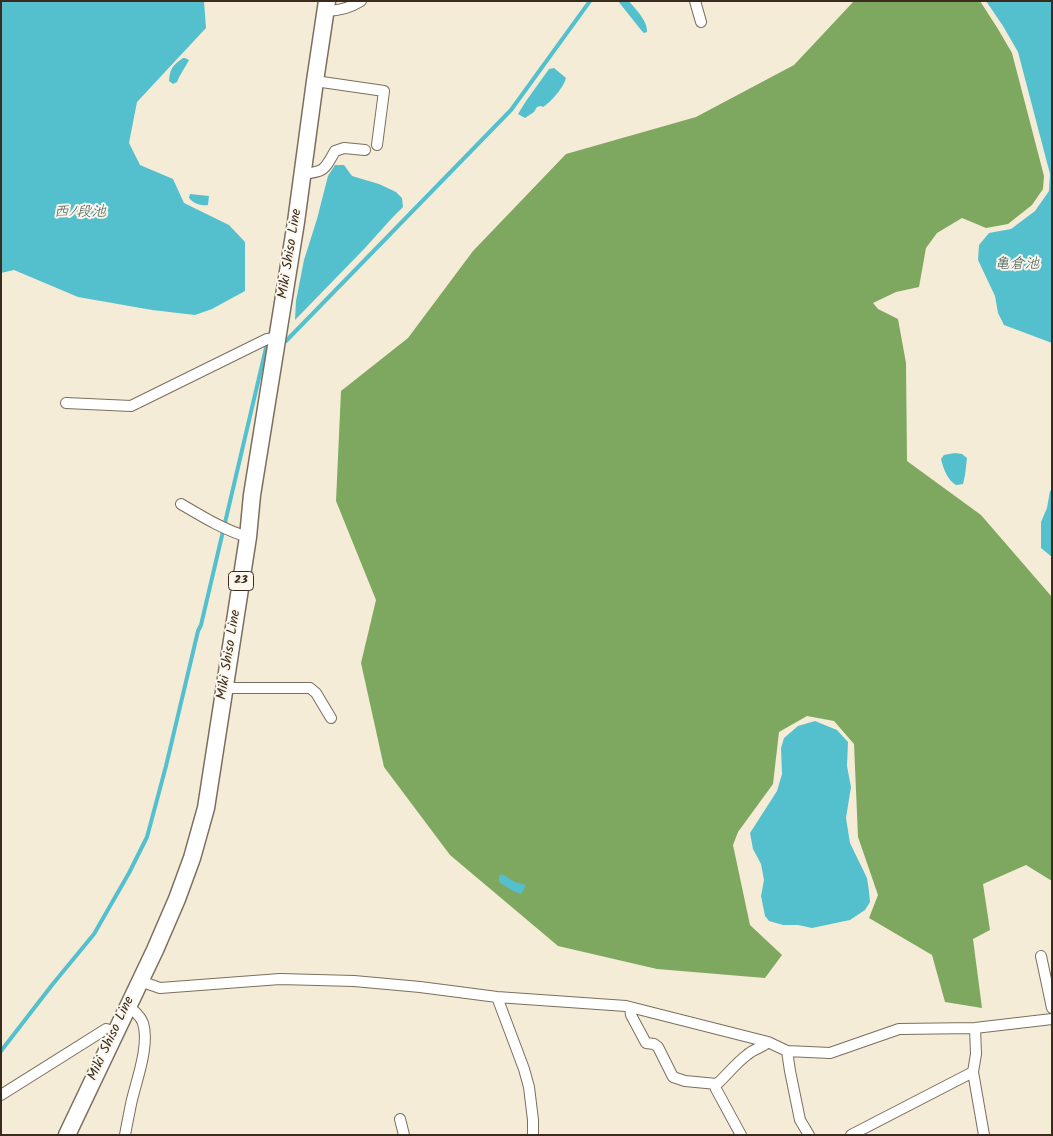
<!DOCTYPE html>
<html>
<head>
<meta charset="utf-8">
<style>
  body { margin:0 }
  #map { position:relative; width:1053px; height:1136px; overflow:hidden; background:#f5ecd7; font-family:Kalam,sans-serif }
  canvas { display:block }
  .frame { position:absolute; inset:0; border:2px solid #3b2a1e; pointer-events:none }
</style>
</head>
<body>
<div id="map">
<canvas width="1053" height="1136"></canvas>
<div class="frame"></div>
</div>
<script>
const c = document.querySelector('canvas').getContext('2d');
c.lineJoin = 'round';
function fill(path, color) { c.fillStyle = color; c.fill(path, 'evenodd'); }
function trace(path, color, width, dash) { c.strokeStyle = color; c.lineWidth = width; c.lineCap = dash ? 'butt' : 'round'; c.setLineDash(dash || []); c.stroke(path); }
function write(font, color, halo, rows, align = 'center') {
  c.font = font + ' Kalam,"Klee One",sans-serif'; c.lineWidth = 4; c.setLineDash([]); c.textBaseline = 'middle'; c.strokeStyle = halo; c.fillStyle = color; for (const [text, x, y, turn = 0] of rows) {
    c.save(); c.translate(x, y); c.rotate((+turn || 0) * Math.PI / 180); c.textAlign = isNaN(turn) ? turn : align; if (halo) c.strokeText(text, 0, 0); c.fillText(text, 0, 0); c.restore();
  }
}
fill(new Path2D(`
  M 854,1 L 980,1 L 998,29 L 1012,53 L 1044,176 L 1043,189 L 1032,205 L 1008,224 L 986,228 L 962,218 L 937,233 L 926,248 L 919,287 L 896,292 L 873,303 L 878,309 L 898,319 L 906,363 L 907,461 L 981,515 L 1052,597 L 1052,881 L 1026,865 L 983,884 L 990,930 L 973,939 L 982,1008 L 945,1002 L 932,955 L 869,918 L 878,895 L 858,837 L 854,744 L 834,721 L 807,716 L 779,732 L 773,784 L 738,832 L 733,845 L 750,925 L 782,955 L 765,978 L 657,969 L 558,946 L 450,855 L 384,767 L 361,663 L 376,600 L 336,501 L 341,391 L 408,338 L 473,251 L 566,154 L 696,117 L 794,65 Z`), '#7ea860');
fill(new Path2D(`
  M 1,1 L 204,1 L 206,28 L 137,102 L 129,143 L 140,165 L 173,179 L 184,203 L 229,225 L 245,242 L 245,291 L 212,309 L 195,315 L 152,310 L 78,297 L 14,270 L 1,273 Z
  M 618,1 L 629,1 C 636,10 648,21 647,32 L 644,33 L 641,30 Z
  M 986,1 L 1052,1 L 1052,343 L 1004,325 L 998,313 L 995,296 L 978,260 L 979,245 L 989,233 L 1011,229 L 1035,211 L 1049,191 L 1050,174 L 1018,52 L 1003,26 Z
  M 183,58 L 185,58 L 189,60 C 185,68 180,74 177,82 L 173,84 L 169,81 C 170,68 173,65 183,58 Z
  M 554,68 L 566,78 C 564,87 551,102 543,107 L 541,106 L 537,107 L 534,112 L 525,118 L 518,114 L 526,101 L 549,69 Z
  M 335,165 L 344,165 L 352,176 L 379,184 L 396,192 L 402,198 L 403,207 L 392,218 L 365,248 L 295,320 L 296,301 L 304,260 L 317,219 L 328,176 Z
  M 190,194 L 209,196 L 208,205 C 201,206 194,204 189,198 Z
  M 955,453 L 962,454 L 967,458 L 965,475 L 963,484 L 956,485 C 948,481 943,468 941,459 L 944,455 Z
  M 1052,490 L 1052,557 L 1041,548 L 1041,522 L 1047,508 L 1050,491 Z
  M 815,721 L 837,730 L 848,742 L 847,766 L 851,787 L 846,818 L 850,843 L 867,878 L 869,891 L 870,902 L 865,910 L 850,920 L 812,928 L 798,925 L 783,925 L 769,921 L 765,916 L 761,896 L 764,880 L 761,864 L 753,849 L 750,833 L 777,791 L 782,774 L 781,748 L 784,738 L 798,726 Z
  M 502,874 L 515,882 L 526,885 L 521,894 L 513,891 L 499,882 L 499,876 Z`), '#54c0cd');
trace(new Path2D(`
  M 286,341 L 511,110 L 590,1
  M 1,1051 L 52,985 L 94,934 L 129,873 L 147,837 L 166,766 L 198,631 L 201,625 L 266,348`), '#54c0cd', 4);
const street = new Path2D(`
  M 695,1 L 701,22
  M 325,11 C 338,11 350,8 361,1
  M 315,81 L 384,91 L 377,145
  M 302,174 C 325,172 324,170 335,151 L 344,148 L 365,150
  M 66,403 L 131,406 L 267,339 L 277,338
  M 181,504 C 203,517 224,530 248,537
  M 224,688 L 310,688 L 316,693 L 331,718
  M 1041,956 L 1052,1008
  M 140,981 L 160,988 L 280,979 L 354,981 L 420,987 L 497,997 L 626,1006 L 768,1042 L 787,1051 L 830,1053 L 899,1029 L 975,1028 L 1052,1019
  M 497,997 L 524,1069 L 529,1087 L 533,1120 L 533,1135
  M 630,1007 L 631,1015 L 646,1043 L 654,1044 L 658,1047 L 673,1077 L 685,1081 L 717,1084 C 727,1075 736,1063 747,1055 C 753,1049 762,1048 768,1042
  M 975,1028 L 976,1054 L 973,1072 L 984,1135
  M 787,1051 L 790,1071 L 800,1120 L 809,1135
  M 714,1084 L 716,1089 L 741,1135
  M 1,1095 L 106,1029 L 115,1032
  M 400,1119 L 404,1135
  M 125,1135 C 127,1124 129,1114 131,1104 C 136,1081 150,1046 143,1023 C 140,1015 134,1011 127,1006
  M 851,1135 L 973,1072`);
const primary = new Path2D(`
  M 67,1135 L 155,950 L 177,899 L 192,858 L 206,808 L 248,537 L 252,495 L 296,222 L 315,81 L 327,1`);
trace(street, '#7c6e5f', 12);
trace(primary, '#7c6e5f', 19);
trace(street, '#fff', 10);
trace(primary, '#fff', 16);
for (const [x, y, w] of [
  [241,581,25]
]) { const box = new Path2D(); box.roundRect(x - w / 2, y - 9.5, w, 19, 4); c.fillStyle = '#fbf7ec'; c.fill(box); trace(box, '#3b2a1e', 1); }
write('bold 12px', '#3b2a1e', null, [
  ["23",241,581]
]);
write('14px', '#3b2a1e', '#fbf7ec', [
  ["Miki Shiso Line",291,254,-81],
  ["Miki Shiso Line",230,655,-81],
  ["Miki Shiso Line",112,1039,-65]
]);
write('italic 15px', '#445e5b', '#fbf7ec', [
  ["西ﾉ段池",80,213],
  ["亀倉池",1017,265]
]);
</script>
</body>
</html>
